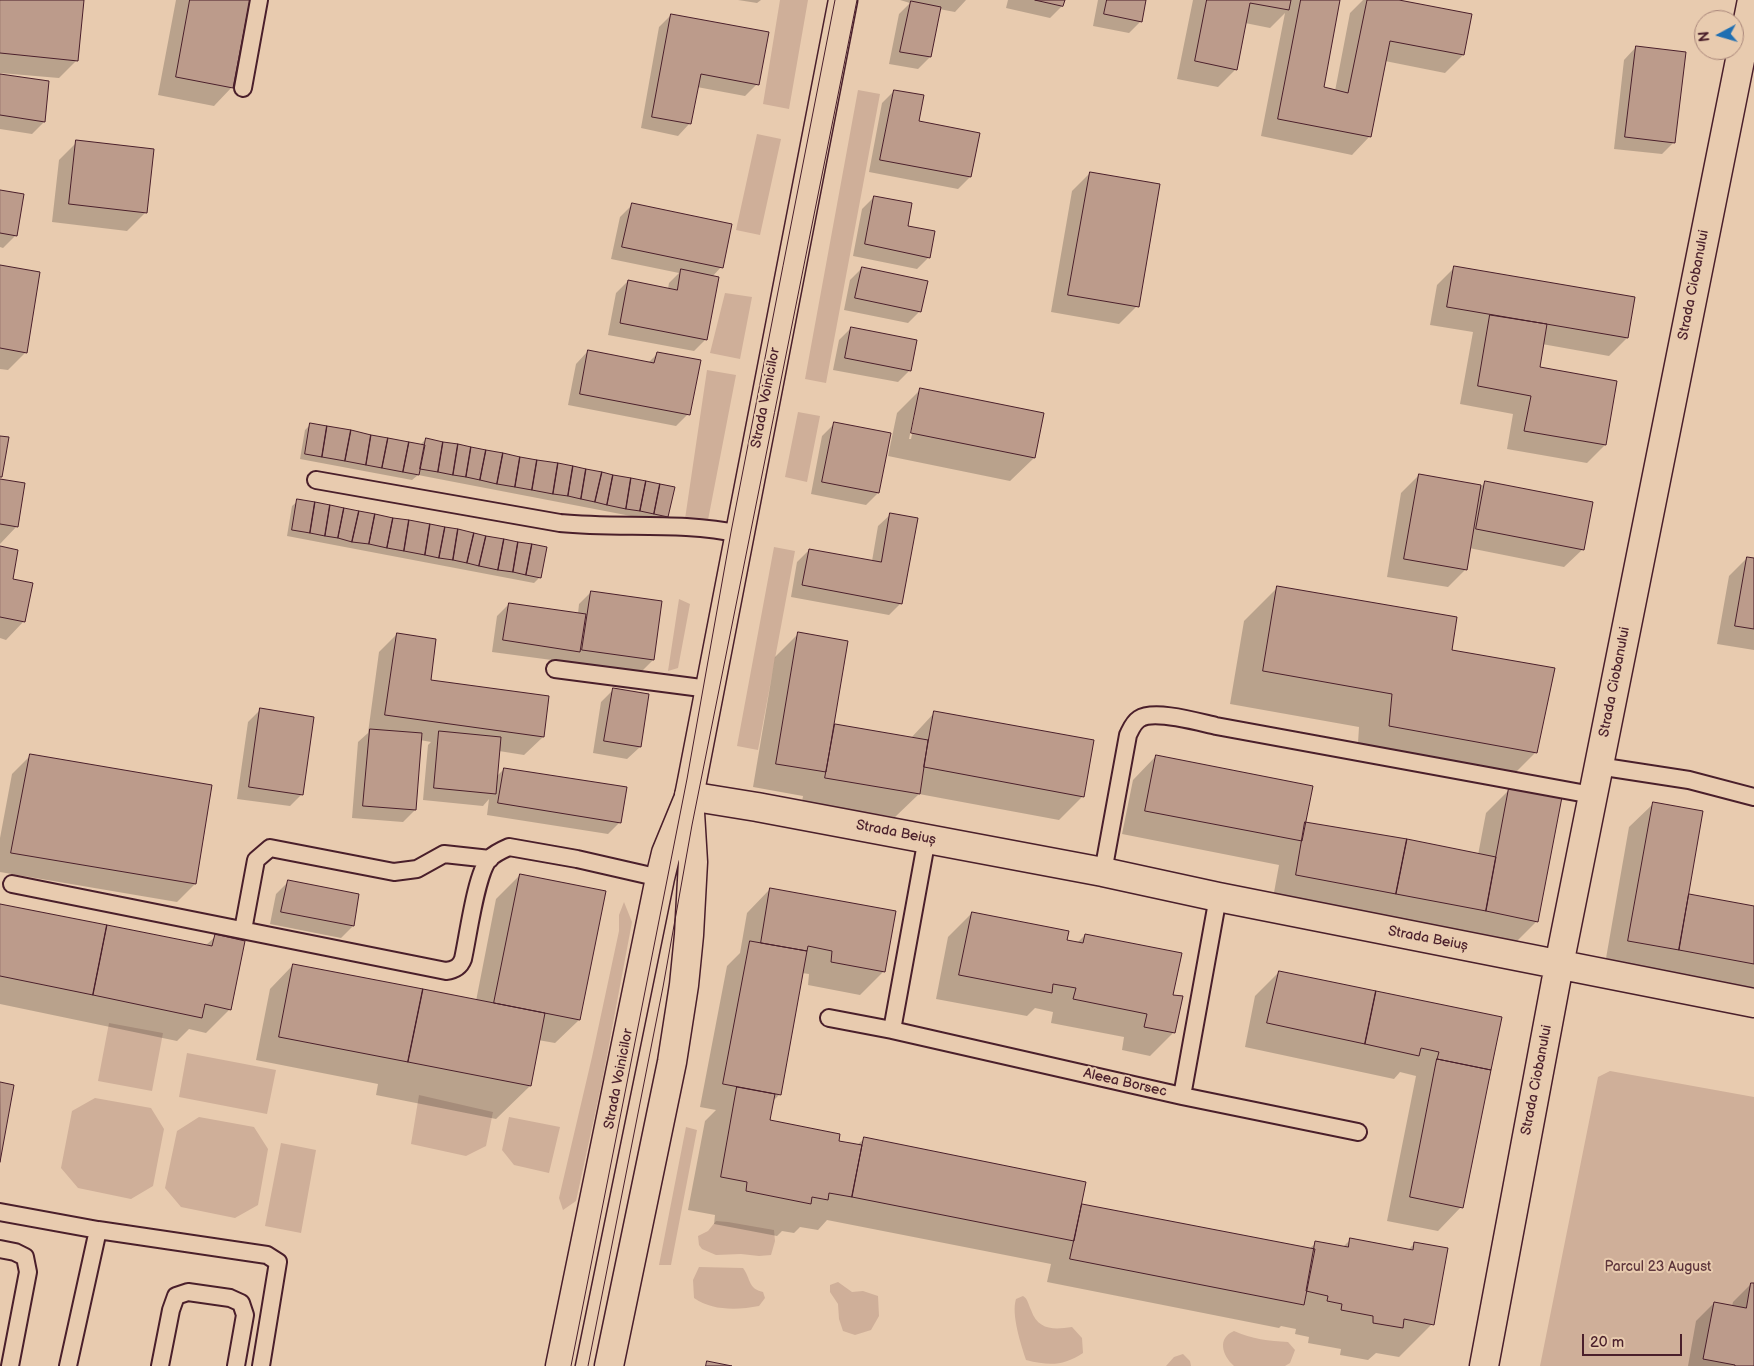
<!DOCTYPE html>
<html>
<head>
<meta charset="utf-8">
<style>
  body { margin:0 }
  #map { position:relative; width:1754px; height:1366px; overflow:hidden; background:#e8cbaf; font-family:"Balsamiq Sans",sans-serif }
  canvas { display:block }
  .north { position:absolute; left:1694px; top:10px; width:50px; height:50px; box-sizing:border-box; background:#e8cbaf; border:1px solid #a9867a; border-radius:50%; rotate:264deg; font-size:14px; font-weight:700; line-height:20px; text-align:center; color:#4a1f2b }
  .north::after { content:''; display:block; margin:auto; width:18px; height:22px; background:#1f6fb2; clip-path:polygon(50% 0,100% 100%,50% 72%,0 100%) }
  .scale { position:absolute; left:1582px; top:1334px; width:100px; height:22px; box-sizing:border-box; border:2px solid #4a1f2b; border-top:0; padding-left:6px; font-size:15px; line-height:18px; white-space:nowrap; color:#4a1f2b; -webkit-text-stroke:4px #e8cbaf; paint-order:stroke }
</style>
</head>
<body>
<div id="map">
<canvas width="1754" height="1366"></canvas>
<div class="north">N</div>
<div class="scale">20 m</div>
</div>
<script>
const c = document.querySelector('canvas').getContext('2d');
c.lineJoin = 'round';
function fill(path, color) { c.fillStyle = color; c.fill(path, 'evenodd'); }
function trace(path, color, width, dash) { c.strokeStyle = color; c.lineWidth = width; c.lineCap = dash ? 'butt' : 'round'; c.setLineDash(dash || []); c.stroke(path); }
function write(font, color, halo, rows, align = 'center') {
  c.font = font + ' "Balsamiq Sans",sans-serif'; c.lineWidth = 4; c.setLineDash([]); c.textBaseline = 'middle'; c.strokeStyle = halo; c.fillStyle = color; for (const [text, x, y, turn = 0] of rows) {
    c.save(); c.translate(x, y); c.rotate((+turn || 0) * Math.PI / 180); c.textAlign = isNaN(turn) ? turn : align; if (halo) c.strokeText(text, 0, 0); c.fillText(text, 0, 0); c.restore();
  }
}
fill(new Path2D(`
  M 780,0 L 808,0 L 789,109 L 763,104 Z
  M 858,90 L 880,94 L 826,383 L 805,379 Z
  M 757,134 L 781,139 L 760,235 L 736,230 Z
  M 725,293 L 752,297 L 740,359 L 710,353 Z
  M 707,370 L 736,375 L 708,520 L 685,519 Z
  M 798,412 L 820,416 L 807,482 L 785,477 Z
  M 774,547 L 795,551 L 758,750 L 737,746 Z
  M 679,599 L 690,604 L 678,668 L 668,671 Z
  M 624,902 L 632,922 L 602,1082 L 576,1201 L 563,1210 L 559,1198 L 592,1057 L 619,931 L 619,915 Z
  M 109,1023 L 163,1033 L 152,1091 L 98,1081 Z
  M 187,1053 L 276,1070 L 267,1114 L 179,1097 Z
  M 1610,1071 L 1754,1097 L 1754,1366 L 1540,1366 L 1598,1077 Z
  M 419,1095 L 493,1112 L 486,1146 L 466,1156 L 411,1144 Z
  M 95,1098 L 151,1108 L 164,1129 L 153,1186 L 131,1199 L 78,1188 L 61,1168 L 72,1111 Z
  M 199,1117 L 254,1127 L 268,1149 L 258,1205 L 235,1218 L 181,1207 L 165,1188 L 177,1131 Z
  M 509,1117 L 560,1127 L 549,1173 L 514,1165 L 502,1150 Z
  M 686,1127 L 697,1130 L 671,1265 L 659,1265 Z
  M 281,1143 L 316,1150 L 301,1233 L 265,1226 Z
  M 716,1221 L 728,1222 L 774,1230 L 775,1241 L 771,1255 L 759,1256 L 741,1254 L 716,1255 L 702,1249 L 699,1245 L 698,1236 L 708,1231 Z
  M 699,1267 L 743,1268 C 751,1279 748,1289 763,1292 L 765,1298 L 759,1306 C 738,1310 712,1311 694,1298 L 693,1280 Z
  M 838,1282 L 852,1292 L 863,1291 L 878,1296 L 879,1316 L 871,1330 L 855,1335 L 843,1331 L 839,1319 L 838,1304 L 830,1292 L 830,1285 Z
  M 1023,1296 C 1028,1299 1028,1304 1031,1310 C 1038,1330 1053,1330 1072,1327 L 1082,1338 L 1083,1353 C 1063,1366 1050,1366 1026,1360 C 1021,1344 1011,1315 1016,1299 Z
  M 1234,1331 C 1252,1339 1269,1341 1288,1342 L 1295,1350 L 1290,1363 L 1285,1366 L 1234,1366 C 1222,1355 1217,1338 1234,1331 Z
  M 1183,1354 L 1190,1361 L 1191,1366 L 1166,1366 L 1174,1357 Z`), '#cfaf99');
fill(new Path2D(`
  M 0,0 L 83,0 L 77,60 L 59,78 L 0,73 Z
  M 176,0 L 248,0 L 232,87 L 214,106 L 158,95 Z
  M 738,0 L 761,0 L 757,3 Z
  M 900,0 L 966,0 L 955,12 L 939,9 L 930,57 L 918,69 L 889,64 L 899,14 L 910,3 Z
  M 1008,0 L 1063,0 L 1062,6 L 1050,18 L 1006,8 Z
  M 1098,0 L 1145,0 L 1141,21 L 1129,33 L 1093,26 Z
  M 1193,0 L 1339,0 L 1322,88 L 1335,91 L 1350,13 L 1363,0 L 1393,0 L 1463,55 L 1445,73 L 1385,61 L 1370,136 L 1352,155 L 1261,136 L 1285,13 L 1270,28 L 1245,23 L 1236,69 L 1218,87 L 1177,79 Z
  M 671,15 L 757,84 L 745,96 L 697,87 L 690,123 L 678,136 L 641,128 L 659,27 Z
  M 1636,47 L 1674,142 L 1662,154 L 1614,149 L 1624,60 Z
  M 0,75 L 44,122 L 32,134 L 0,129 Z
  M 894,91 L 918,122 L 970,177 L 958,189 L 869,172 L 882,103 Z
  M 77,142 L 145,213 L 127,231 L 52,222 L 59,160 Z
  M 1090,173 L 1137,306 L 1119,324 L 1051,312 L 1072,191 Z
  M 0,191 L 16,235 L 3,248 L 0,247 Z
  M 874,197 L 906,227 L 929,257 L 917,269 L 853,256 L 862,209 Z
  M 632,205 L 721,267 L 712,277 L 706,339 L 694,351 L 608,335 L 616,293 L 628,281 L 668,289 L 669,283 L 679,273 L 611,259 L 620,217 Z
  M 0,267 L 26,352 L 8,370 L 0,369 Z
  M 1455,267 L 1633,298 L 1627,338 L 1609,356 L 1542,344 L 1538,368 L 1616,382 L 1605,445 L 1587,463 L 1507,449 L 1513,414 L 1460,404 L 1473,332 L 1430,325 L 1437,285 Z
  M 862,268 L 920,311 L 908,323 L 844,310 L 850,280 Z
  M 851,328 L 910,370 L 898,382 L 833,370 L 839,340 Z
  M 588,351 L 648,363 L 657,354 L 688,414 L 676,426 L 568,405 L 576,364 Z
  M 921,389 L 1034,458 L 1010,481 L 888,456 L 897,413 ZM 914,415 L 916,415 L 911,439 L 909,439 Z
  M 311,424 L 420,445 L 426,439 L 667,517 L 662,522 L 418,475 L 412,480 L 300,459 L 305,430 Z
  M 834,424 L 878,493 L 866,505 L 811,494 L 822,436 Z
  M 1419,475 L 1482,486 L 1485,482 L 1583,549 L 1564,567 L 1469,548 L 1466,569 L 1448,587 L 1387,577 L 1401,493 Z
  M 0,480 L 17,526 L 0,544 Z
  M 298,501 L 540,577 L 534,583 L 287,536 L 292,506 Z
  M 891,514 L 901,603 L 889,615 L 791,597 L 797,562 L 809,550 L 872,561 L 878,526 Z
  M 0,547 L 24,621 L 6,640 L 0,638 Z
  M 1747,558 L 1754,560 L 1754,650 L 1717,644 L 1729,576 Z
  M 1277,588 L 1451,651 L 1536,752 L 1503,785 L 1357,759 L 1359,727 L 1230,704 L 1244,621 Z
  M 591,592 L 653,660 L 641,672 L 492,652 L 497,616 L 509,604 L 578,614 L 579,604 Z
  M 397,634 L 429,681 L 543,737 L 524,755 L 499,751 L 496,777 L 504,769 L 620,822 L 608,834 L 487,815 L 489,799 L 483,806 L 423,800 L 428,745 L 431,742 L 420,740 L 415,810 L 403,822 L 352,818 L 358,742 L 368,733 L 379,652 Z
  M 798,634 L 833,725 L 911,738 L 935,712 L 1083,796 L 1059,820 L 919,794 L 895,817 L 802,802 L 803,796 L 753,787 L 775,657 Z
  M 613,690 L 640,747 L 627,759 L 593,753 L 601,702 Z
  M 260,710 L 302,794 L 290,806 L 237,799 L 248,722 Z
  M 30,756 L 210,786 L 195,884 L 177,902 L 0,872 L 0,838 L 12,774 Z
  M 1156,756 L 1304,823 L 1478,855 L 1486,813 L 1510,789 L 1537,921 L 1513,945 L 1273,898 L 1279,865 L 1122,834 L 1133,780 Z
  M 1653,804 L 1687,895 L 1754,907 L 1754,992 L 1605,964 L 1629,827 Z
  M 520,875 L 605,892 L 579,1020 L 555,1043 L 538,1040 L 530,1086 L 496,1119 L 376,1095 L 378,1084 L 256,1060 L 270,989 L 293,965 L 476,1001 L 496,899 Z
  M 288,882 L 358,895 L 353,926 L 341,938 L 270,924 L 276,894 Z
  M 770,889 L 884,971 L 860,995 L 808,985 L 809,974 L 802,973 L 780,1094 L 772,1102 L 768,1121 L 837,1142 L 857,1145 L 864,1139 L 1080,1205 L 1309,1249 L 1316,1243 L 1343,1247 L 1351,1239 L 1408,1250 L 1415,1243 L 1432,1324 L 1399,1357 L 1376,1353 L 1368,1360 L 1340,1355 L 1341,1349 L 1308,1343 L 1309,1337 L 1295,1334 L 1296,1329 L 1281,1326 L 1279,1328 L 1047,1282 L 1051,1264 L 827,1220 L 818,1230 L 800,1227 L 794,1233 L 782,1231 L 777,1236 L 714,1224 L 715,1215 L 688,1210 L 705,1121 L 716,1110 L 700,1107 L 727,966 L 740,953 L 747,913 Z
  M 0,905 L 205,946 L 216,936 L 230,1009 L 206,1033 L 189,1029 L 177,1041 L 0,1004 Z
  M 972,913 L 1077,943 L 1085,935 L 1172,996 L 1174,1032 L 1150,1056 L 1122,1050 L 1124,1037 L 1051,1023 L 1053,1012 L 1035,1008 L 1027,1016 L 936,999 L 948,937 Z
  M 1279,972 L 1500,1018 L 1461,1207 L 1438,1231 L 1387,1221 L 1416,1076 L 1400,1072 L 1394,1079 L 1245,1047 L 1255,996 Z
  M 1751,1284 L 1754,1285 L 1754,1366 L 1688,1366 L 1696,1321 L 1714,1303 L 1732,1306 L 1733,1302 Z`), '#0003');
const building = new Path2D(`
  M 0,0 L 84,0 L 78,61 L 0,53 Z
  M 190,0 L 250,0 L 233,88 L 176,77 Z
  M 1035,0 L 1065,0 L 1063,6 Z
  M 1107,0 L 1146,0 L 1142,22 L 1104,14 Z
  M 1207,0 L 1291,0 L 1289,10 L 1250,3 L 1237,70 L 1195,61 Z
  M 1301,0 L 1340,0 L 1324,87 L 1348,93 L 1367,0 L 1399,0 L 1472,14 L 1464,55 L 1390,41 L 1371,137 L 1278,119 Z
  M 911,1 L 941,7 L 931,57 L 900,52 Z
  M 671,14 L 769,32 L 759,85 L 701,74 L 691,124 L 652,117 Z
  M 1636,46 L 1686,52 L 1675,143 L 1625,137 Z
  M 0,74 L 49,81 L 45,122 L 0,115 Z
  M 894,90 L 924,95 L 919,121 L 980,133 L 971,177 L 880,160 Z
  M 76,140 L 154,149 L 147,213 L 69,204 Z
  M 1090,172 L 1160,184 L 1139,307 L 1068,295 Z
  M 0,190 L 24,194 L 17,236 L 0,233 Z
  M 874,196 L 912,203 L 908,226 L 935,231 L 930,258 L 865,244 Z
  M 632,203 L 732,224 L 723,268 L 622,247 Z
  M 0,265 L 40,272 L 27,353 L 0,348 Z
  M 1454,266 L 1635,297 L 1628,338 L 1447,307 Z
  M 862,267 L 928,281 L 921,312 L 855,298 Z
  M 681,269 L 719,277 L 707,340 L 620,323 L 628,280 L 677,290 Z
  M 1490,315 L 1547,324 L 1540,367 L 1617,381 L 1606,445 L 1524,431 L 1531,396 L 1478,386 Z
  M 851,327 L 917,340 L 911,371 L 845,358 Z
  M 588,350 L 654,363 L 657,352 L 701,360 L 690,415 L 580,394 Z
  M 920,388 L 1044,413 L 1035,458 L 911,433 Z
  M 834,422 L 891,433 L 879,493 L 822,482 Z
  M 310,423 L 327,426 L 322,457 L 305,454 Z
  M 327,426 L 351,430 L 345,461 L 322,457 Z
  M 351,430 L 371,435 L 366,465 L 345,461 Z
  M 371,435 L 388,438 L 382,468 L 366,465 Z
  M 0,436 L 9,437 L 2,477 L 0,477 Z
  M 388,438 L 409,442 L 403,472 L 382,468 Z
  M 426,438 L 443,442 L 438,472 L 420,469 Z
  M 409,442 L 425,445 L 419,475 L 403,472 Z
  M 443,442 L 458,444 L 453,475 L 438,472 Z
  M 458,444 L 471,447 L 466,477 L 453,475 Z
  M 471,447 L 486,450 L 480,480 L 466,477 Z
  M 486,450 L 503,453 L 497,484 L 480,480 Z
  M 503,453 L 520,457 L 515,487 L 497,484 Z
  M 520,457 L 537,460 L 532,490 L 515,487 Z
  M 537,460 L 558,463 L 553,494 L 532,490 Z
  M 558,463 L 573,466 L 568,496 L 553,494 Z
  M 573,466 L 586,469 L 581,499 L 568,496 Z
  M 586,469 L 602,472 L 595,502 L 581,499 Z
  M 602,472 L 613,475 L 607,505 L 595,502 Z
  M 1419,474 L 1481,485 L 1467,570 L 1404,559 Z
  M 613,475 L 631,478 L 626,509 L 607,505 Z
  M 631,478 L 646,481 L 640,511 L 626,509 Z
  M 0,479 L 25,483 L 18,527 L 0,524 Z
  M 646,481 L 660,484 L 654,514 L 640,511 Z
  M 1485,481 L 1593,502 L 1584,550 L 1476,529 Z
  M 660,484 L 675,487 L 668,517 L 654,514 Z
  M 297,499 L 315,502 L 310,533 L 292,530 Z
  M 315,502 L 330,505 L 325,536 L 310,533 Z
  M 330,505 L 344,508 L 338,538 L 325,536 Z
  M 344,508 L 359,511 L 352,542 L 338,538 Z
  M 359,511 L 375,514 L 369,544 L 352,542 Z
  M 890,513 L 918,518 L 902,604 L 802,585 L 809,549 L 881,562 Z
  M 375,514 L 393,518 L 387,548 L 369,544 Z
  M 393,518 L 409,520 L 404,551 L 387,548 Z
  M 409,520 L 430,524 L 425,555 L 404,551 Z
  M 430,524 L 445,527 L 439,558 L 425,555 Z
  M 445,527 L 458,529 L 453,560 L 439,558 Z
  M 458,529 L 474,533 L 467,563 L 453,560 Z
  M 474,533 L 486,536 L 479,566 L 467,563 Z
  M 486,536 L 504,539 L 498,570 L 479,566 Z
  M 504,539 L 518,542 L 513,572 L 498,570 Z
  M 518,542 L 532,544 L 526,575 L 513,572 Z
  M 532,544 L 547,547 L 541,578 L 526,575 Z
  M 0,546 L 18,550 L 13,579 L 33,583 L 25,622 L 0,617 Z
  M 1747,557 L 1754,558 L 1754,629 L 1735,626 Z
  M 1277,586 L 1457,617 L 1452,650 L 1555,668 L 1537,753 L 1389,726 L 1392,694 L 1263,671 Z
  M 591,591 L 662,601 L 654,660 L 582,650 Z
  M 509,603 L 586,614 L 580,652 L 503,640 Z
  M 798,632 L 848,641 L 826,772 L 776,764 Z
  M 397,633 L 436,639 L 431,680 L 549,696 L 544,737 L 385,715 Z
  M 613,688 L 649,694 L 641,747 L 604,741 Z
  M 260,708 L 314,717 L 303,795 L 249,787 Z
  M 934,711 L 1094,740 L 1084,797 L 924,767 Z
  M 835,724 L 928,740 L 920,794 L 825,778 Z
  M 370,729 L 422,733 L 416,810 L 363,806 Z
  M 439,731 L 501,737 L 496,794 L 434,788 Z
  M 30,754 L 212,785 L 196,884 L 11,853 Z
  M 1156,755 L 1313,786 L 1302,841 L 1145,811 Z
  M 504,768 L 627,787 L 621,823 L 498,803 Z
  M 1509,788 L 1562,797 L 1538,922 L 1486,911 Z
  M 1653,802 L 1703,811 L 1679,950 L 1628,941 Z
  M 1305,822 L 1407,839 L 1396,894 L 1296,875 Z
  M 1407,839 L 1496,857 L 1486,911 L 1396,894 Z
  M 520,874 L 606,891 L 580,1020 L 494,1003 Z
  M 288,880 L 359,894 L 354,926 L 281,912 Z
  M 770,888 L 896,911 L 885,972 L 831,962 L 832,951 L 808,946 L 807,951 L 761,943 Z
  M 1689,894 L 1754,906 L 1754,964 L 1679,950 Z
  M 0,904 L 107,925 L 93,995 L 0,976 Z
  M 972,912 L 1069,931 L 1067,940 L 1083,943 L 1085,934 L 1182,953 L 1173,995 L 1183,996 L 1175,1033 L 1144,1027 L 1147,1014 L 1073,999 L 1076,988 L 1053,984 L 1052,993 L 959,975 Z
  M 107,925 L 212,946 L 215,934 L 245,941 L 231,1010 L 205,1004 L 202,1018 L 93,995 Z
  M 750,941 L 807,951 L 781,1095 L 723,1084 Z
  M 293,964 L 423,989 L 408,1062 L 279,1037 Z
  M 1279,971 L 1376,991 L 1365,1044 L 1267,1023 Z
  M 423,989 L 545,1013 L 531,1086 L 408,1062 Z
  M 1376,991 L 1502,1017 L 1491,1070 L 1437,1059 L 1439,1052 L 1421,1048 L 1419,1056 L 1365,1044 Z
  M 1437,1059 L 1491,1070 L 1463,1208 L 1410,1197 Z
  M 0,1082 L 14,1085 L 0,1162 Z
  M 737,1087 L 775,1094 L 770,1120 L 840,1134 L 839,1141 L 862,1145 L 852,1197 L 829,1193 L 828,1200 L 812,1197 L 811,1204 L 746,1191 L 747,1182 L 721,1177 Z
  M 864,1137 L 1086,1182 L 1074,1241 L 852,1197 Z
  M 1082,1204 L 1315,1249 L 1304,1305 L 1070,1259 Z
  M 1350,1238 L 1413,1250 L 1414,1242 L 1448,1248 L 1434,1325 L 1404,1319 L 1403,1328 L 1373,1323 L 1373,1316 L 1341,1310 L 1342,1304 L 1327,1301 L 1328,1296 L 1306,1291 L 1315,1241 L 1348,1247 Z
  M 1751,1283 L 1754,1283 L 1754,1366 L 1735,1366 L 1735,1365 L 1703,1359 L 1714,1302 L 1746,1308 Z
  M 707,1361 L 732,1366 L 706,1366 Z`);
fill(building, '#bc9b8b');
trace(building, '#4a1f2b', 1);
const lane = new Path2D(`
  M 243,88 L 259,0
  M 316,480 L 560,523 C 620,529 681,521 740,534
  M 555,669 L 709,689
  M 1598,766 L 1689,780 L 1754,797
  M 1103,872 L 1128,735 C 1131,729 1133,723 1139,719 C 1154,709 1198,722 1216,726 L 1592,795
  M 12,884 L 446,971 C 455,970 460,967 463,959 C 468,937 476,874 489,859 C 495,853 502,850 509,847 L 577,859 L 660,878
  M 243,930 L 256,860 L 270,848 L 394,872 L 417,869 L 444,854 L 490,859
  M 829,1018 L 892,1030 L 1182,1096 L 1358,1132
  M 892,1030 L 927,838
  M 1182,1096 L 1218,897
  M 0,1212 L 98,1230 L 267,1255 L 278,1262 L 261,1366
  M 0,1249 L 15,1252 L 25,1257 L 28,1272 L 10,1366
  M 68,1366 L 98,1230
  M 160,1366 L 171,1310 L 176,1296 L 188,1292 L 230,1298 L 241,1303 L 245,1315 L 236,1366`);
const street = new Path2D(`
  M 689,796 L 757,807 L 1103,872 L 1218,897 L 1754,1003
  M 1484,1366 L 1559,965 L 1752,0`);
const secondary = new Path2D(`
  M 560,1366 L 660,878 L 666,853 L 687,802
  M 609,1366 L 672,1062 L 684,985 L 689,935 L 693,862 L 689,796 L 692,781 L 843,0`);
trace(lane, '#4a1f2b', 20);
trace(street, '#4a1f2b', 31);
trace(secondary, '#4a1f2b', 31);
trace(lane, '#e8cbaf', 16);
trace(street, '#e8cbaf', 28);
trace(secondary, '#e8cbaf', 28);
trace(new Path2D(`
  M 571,1366 L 687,779 L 731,532 L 835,0
  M 588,1366 L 663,987 L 692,825 L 857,0`), '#4a1f2b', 1);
write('14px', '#4a1f2b', '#e8cbaf', [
  ["Strada Ciobanului",1694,285,-79],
  ["Strada Voinicilor",766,398,-79],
  ["Strada Ciobanului",1615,682,-79],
  ["Strada Beiuș",896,833,11],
  ["Strada Beiuș",1428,939,11],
  ["Strada Voinicilor",619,1079,-79],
  ["Strada Ciobanului",1537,1080,-79],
  ["Aleea Borsec",1125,1083,13]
]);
write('14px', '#5e353c', '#e8cbaf', [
  ["Parcul 23 August",1658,1267]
]);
</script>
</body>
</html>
